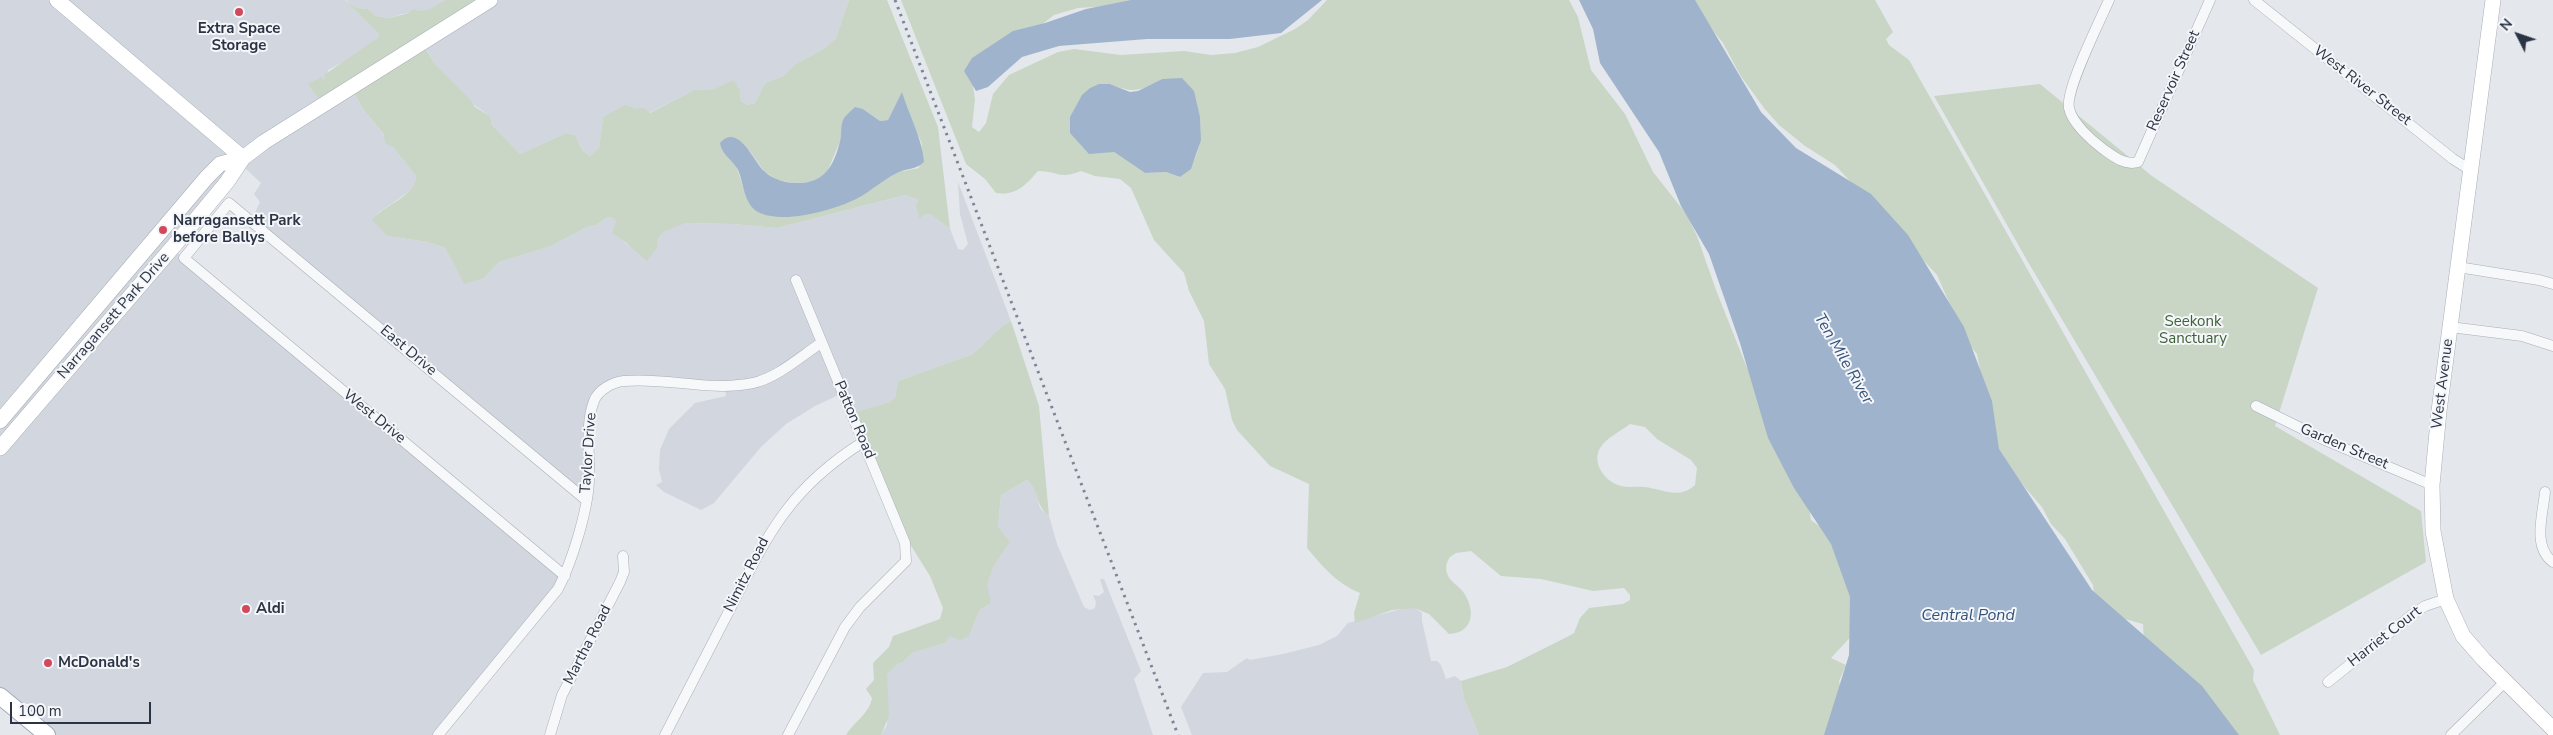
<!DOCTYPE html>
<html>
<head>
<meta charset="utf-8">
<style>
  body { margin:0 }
  #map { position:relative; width:2553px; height:735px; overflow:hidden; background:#e4e7ec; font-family:"Nunito Sans",sans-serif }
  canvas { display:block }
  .north { position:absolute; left:2493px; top:10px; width:50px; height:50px; -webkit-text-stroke:4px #f4f6f9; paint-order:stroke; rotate:311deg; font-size:14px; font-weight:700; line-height:20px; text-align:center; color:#2b3445 }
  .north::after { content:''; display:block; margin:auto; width:18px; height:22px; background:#2b3445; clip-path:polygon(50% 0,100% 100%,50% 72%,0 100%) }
  .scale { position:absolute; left:10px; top:702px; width:141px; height:22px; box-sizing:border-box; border:2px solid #2b3445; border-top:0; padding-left:6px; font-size:15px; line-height:18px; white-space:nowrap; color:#2b3445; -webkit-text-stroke:4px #f4f6f9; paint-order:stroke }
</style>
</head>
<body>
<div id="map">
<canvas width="2553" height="735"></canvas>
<div class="north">N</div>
<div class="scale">100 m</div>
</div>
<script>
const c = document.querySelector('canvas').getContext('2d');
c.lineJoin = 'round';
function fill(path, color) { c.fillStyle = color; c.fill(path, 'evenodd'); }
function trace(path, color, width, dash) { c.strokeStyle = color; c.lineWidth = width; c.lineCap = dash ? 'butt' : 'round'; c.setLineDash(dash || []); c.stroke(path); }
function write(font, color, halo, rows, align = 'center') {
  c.font = font + ' "Nunito Sans",sans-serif'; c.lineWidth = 4; c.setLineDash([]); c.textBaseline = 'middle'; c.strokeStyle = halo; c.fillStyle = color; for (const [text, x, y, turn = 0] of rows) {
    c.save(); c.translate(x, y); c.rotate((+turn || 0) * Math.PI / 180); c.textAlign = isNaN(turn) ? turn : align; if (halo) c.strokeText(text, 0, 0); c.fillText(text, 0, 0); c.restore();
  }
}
fill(new Path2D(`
  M 0,0 L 345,0 L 378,33 L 379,37 L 351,58 L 328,70 L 326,83 L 313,81 L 352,89 L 363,109 L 416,176 L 415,183 L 410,191 L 378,213 L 373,220 L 387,236 L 428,242 L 445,248 L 459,271 L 484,278 L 499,262 L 551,246 L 587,227 L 596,225 L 608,217 L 612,217 L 616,222 L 616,235 L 622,237 L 626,244 L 652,253 L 657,248 L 658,238 L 665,230 L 686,223 L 733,224 L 777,228 L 905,195 L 919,200 L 919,218 L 924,215 L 930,214 L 950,229 L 958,249 L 963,250 L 968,244 L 960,214 L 958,182 L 1011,321 L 1001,327 L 973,354 L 898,381 L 895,397 L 890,402 L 852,413 L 843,393 L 815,406 L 786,424 L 761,447 L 714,503 L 701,510 L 664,492 L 656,485 L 662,482 L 659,469 L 660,450 L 669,429 L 695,403 L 726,396 L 725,386 L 622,384 L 608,389 L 595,406 L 586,496 L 252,219 L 260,202 L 254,194 L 261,183 L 244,167 L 174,250 L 568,577 L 441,735 L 48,735 L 0,695 Z
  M 346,0 L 448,0 L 432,10 L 402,14 L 390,18 L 376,16 L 368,9 L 357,8 Z
  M 496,0 L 849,0 L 836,38 L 825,48 L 796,64 L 783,76 L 765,83 L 755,103 L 747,105 L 741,101 L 740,90 L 734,81 L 714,89 L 694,90 L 649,113 L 636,109 L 611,113 L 603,117 L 599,148 L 590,156 L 582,150 L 575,135 L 566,133 L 520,154 L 492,125 L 490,116 L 470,102 L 468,97 L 435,64 L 424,45 Z
  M 1027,480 L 1034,486 L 1040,508 L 1049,516 L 1057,544 L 1084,607 L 1090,610 L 1095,608 L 1096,602 L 1093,595 L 1099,596 L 1104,592 L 1100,579 L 1104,579 L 1141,671 L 1134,679 L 1153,735 L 881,735 L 887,725 L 887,675 L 893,668 L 897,664 L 902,663 L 912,653 L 945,643 L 950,635 L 969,636 L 980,610 L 991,603 L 986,585 L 994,566 L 1010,542 L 998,526 L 1001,495 Z
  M 1405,608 L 1415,608 L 1422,613 L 1422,621 L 1431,661 L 1437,661 L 1441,665 L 1446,679 L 1455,676 L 1461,681 L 1464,698 L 1479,735 L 1192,735 L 1181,707 L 1203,673 L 1227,672 L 1247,658 L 1250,660 L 1283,654 L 1319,645 L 1337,636 L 1348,623 Z`), '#d2d6de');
fill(new Path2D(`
  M 345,0 L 357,8 L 368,9 L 376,16 L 390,18 L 409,13 L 413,9 C 428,15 434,5 447,0 C 458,0 483,0 496,0 L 424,46 L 435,64 L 468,97 L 475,107 L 490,116 L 492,125 L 520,154 L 566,133 L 575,135 L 582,150 L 590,156 L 599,148 L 603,117 L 625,105 L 636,109 L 644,108 L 650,113 L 694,90 L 714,89 L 734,80 L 740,90 L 741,101 L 747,105 L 755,103 L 765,83 L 783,76 L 796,64 L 825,48 L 836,38 L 849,0 L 887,0 L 938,127 L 950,229 L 930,214 L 924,215 L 919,219 L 916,205 L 919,200 L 905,195 L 777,228 L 733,224 L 686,223 L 665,231 L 658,238 L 657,248 L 647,261 C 635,251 625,240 612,233 L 616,222 L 612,217 L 608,217 L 596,225 L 587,227 L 551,246 L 499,262 L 484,278 L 464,284 L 458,271 L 445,248 L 428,242 L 387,236 L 372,220 C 384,204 415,198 416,176 L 393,147 L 385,143 L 384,135 L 363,109 L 352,89 L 322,103 L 308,84 L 321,77 L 325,82 L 324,75 L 379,37 L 378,33 ZM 902,93 L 908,113 L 922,144 L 919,168 L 898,172 L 857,198 L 769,215 C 745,207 745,190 737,169 L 749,150 L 764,171 L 777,180 L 795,183 L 812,182 L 826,175 L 840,141 L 843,120 L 854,108 L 863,109 L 880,121 L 888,120 Z
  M 901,0 L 1137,0 L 1124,5 L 1078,8 L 1054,15 L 972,80 L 975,99 L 972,127 L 979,132 L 986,123 L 993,94 L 1009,75 L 1058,52 L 1074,49 L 1121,55 L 1184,51 L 1211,55 L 1235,53 L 1258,47 L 1295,29 L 1308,20 L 1327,0 L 1569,0 L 1578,17 L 1591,70 L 1625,114 L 1653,172 L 1687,215 L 1697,236 L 1716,290 L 1745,363 L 1808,501 L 1811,520 L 1827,532 L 1842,539 L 1857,630 L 1831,658 L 1846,665 L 1839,681 L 1843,699 L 1827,735 L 1479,735 L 1464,698 L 1461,681 L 1507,667 L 1569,636 L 1574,633 L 1580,618 L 1589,608 L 1623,604 L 1630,600 L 1630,595 L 1624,588 L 1593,591 L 1541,579 L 1501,576 L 1471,551 L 1456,553 L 1450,557 C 1446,562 1445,569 1448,576 C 1451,582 1460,587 1464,593 C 1476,611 1473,633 1449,634 L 1429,614 L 1414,608 L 1392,610 L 1355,623 L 1354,613 L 1360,593 C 1337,584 1323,567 1307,548 L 1309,484 L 1270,466 L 1237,430 L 1232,420 L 1225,389 L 1209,364 L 1204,321 L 1189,291 L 1184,273 L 1154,240 L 1131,188 L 1120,179 L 1095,176 L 1081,171 C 1057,180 1060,171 1038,171 C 1026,185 1016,196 996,193 L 985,179 L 966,164 ZM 1162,79 L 1200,117 C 1201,142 1200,161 1180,177 L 1166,172 L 1145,173 L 1114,152 L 1110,84 C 1136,94 1138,91 1162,79 ZM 1630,424 L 1645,427 L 1657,439 L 1691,460 L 1697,468 L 1695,485 C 1679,500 1663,489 1644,487 C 1637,486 1629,488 1621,486 C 1606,482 1591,464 1600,448 C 1606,438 1621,431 1630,424 Z
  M 1694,0 L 1875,0 L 1893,32 L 1886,39 L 1889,45 L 1909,60 L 2254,670 L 2253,680 L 2280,735 L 2233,735 L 2144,645 L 2143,624 L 2125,619 L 2095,605 L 2093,585 L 2065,539 L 2051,524 L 2042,507 L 2016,477 L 1995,445 L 1977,354 L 1966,341 L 1937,275 L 1835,165 L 1805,146 L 1779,125 L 1764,108 L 1740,75 L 1723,43 L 1710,27 Z
  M 2040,84 L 2152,176 L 2318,288 L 2275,426 L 2421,511 L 2426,562 L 2261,655 L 2028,262 L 1934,96 Z
  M 1011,321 L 1039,406 L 1049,516 C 1033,502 1041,492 1027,480 L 1001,495 L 998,526 L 1010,542 L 994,566 L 987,584 L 991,603 L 980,610 L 969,636 L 960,640 L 950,636 L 945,643 L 912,653 L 902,663 L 897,664 L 887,675 L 889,716 L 881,735 L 846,735 C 854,722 870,713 872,698 L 866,689 L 874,680 L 873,663 L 889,647 L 893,636 L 940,619 L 943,608 L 930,576 L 905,536 L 852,413 L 890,402 L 895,397 L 898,381 L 973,354 L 1001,327 Z`), '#c9d6c5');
fill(new Path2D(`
  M 1131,0 L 1322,0 L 1281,33 L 1230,39 L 1147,39 L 1059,46 L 1022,57 L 988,87 L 976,91 L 964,71 L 972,58 L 1013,31 L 1045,23 L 1086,9 Z
  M 1579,0 L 1695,0 L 1761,112 L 1796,148 L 1871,194 L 1908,235 L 1964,327 L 1992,401 L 1999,449 L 2092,590 L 2202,686 L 2239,735 L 1824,735 L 1849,655 L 1850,597 L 1831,544 L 1794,488 L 1768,438 L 1740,343 L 1709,254 L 1681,206 L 1659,152 L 1600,63 L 1593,29 Z
  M 1182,78 L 1194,91 L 1200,117 L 1201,140 L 1191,169 L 1180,177 L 1166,172 L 1145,173 L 1114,152 L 1089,154 L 1070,133 L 1070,117 L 1082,95 L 1090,88 L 1099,84 L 1110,84 L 1130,92 L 1138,91 L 1162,79 Z
  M 902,92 C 909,116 922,137 924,162 C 916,170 906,168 897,173 C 883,180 871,191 858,198 C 835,210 783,225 758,212 C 743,204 744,181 737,168 C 731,159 721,153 720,143 C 738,122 754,162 764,171 C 772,179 785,183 796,183 C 824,184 834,166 840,141 C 842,134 840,124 844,118 C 847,114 851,111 855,107 L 863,109 L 880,121 L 888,120 Z`), '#9fb4cc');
const street = new Path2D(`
  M 2109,0 C 2100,21 2065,90 2069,108 C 2072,123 2091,140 2103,149 C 2113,156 2125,166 2138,162 L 2210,0
  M 2254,0 L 2453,159 L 2472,171
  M 2458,267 L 2539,280 L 2553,284
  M 2450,327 L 2522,336 L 2553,346
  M 2256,406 L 2327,441 L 2432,485
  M 2545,492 C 2543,514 2532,547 2553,562
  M 565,576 L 184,258 L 229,203 L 586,500
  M 2328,682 L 2413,614 L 2425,606 L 2446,599
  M 438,735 L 558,589 C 572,562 588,510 589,480 C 590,455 585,424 594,401 C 598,390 613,382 624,381 C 667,377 710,392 753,383 C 777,378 801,356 821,343
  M 550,735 L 562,695 L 620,582 L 624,572 L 623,556
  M 665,735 C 686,694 707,653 728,613 C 767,536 787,490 863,442
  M 788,735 L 845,627 L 860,607 L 906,561 L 905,543 L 796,280
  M 2451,735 L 2506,681`);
const secondary = new Path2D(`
  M 57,0 L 243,158
  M 2493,0 L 2439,411 L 2432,485 L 2433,531 L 2446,599 L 2463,636 L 2484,660 L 2553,729
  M 0,421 L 207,177 L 220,164 L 243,158
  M 0,448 L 178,241 L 227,182 L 243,158 L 264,142 L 490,0`);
const primary = new Path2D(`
  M 0,696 L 47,735`);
trace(street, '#a9aeb7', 11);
trace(secondary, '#a9aeb7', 16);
trace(primary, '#a3abb8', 18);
trace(street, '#f7f8fa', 10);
trace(secondary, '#fff', 15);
trace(primary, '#fff', 16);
trace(new Path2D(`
  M 895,0 L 1178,735`), '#7d8696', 3, [2.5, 5]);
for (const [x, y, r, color] of [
  [239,12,5,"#d1495b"],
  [163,230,5,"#d1495b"],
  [246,609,5,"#d1495b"],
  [48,663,5,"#d1495b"]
]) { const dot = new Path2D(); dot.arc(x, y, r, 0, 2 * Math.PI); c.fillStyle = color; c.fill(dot); trace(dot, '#f4f6f9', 2); }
write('bold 15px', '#2b3445', '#f4f6f9', [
  ["Extra Space",239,29,"center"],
  ["Storage",239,46,"center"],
  ["Narragansett Park",173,221],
  ["before Ballys",173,238],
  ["Aldi",256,609],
  ["McDonald's",58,663]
], 'left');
write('15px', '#2b3445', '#f4f6f9', [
  ["Reservoir Street",2174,81,-66],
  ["West River Street",2362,86,38],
  ["Narragansett Park Drive",114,316,-49],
  ["East Drive",408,351,40],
  ["West Avenue",2443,384,-83],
  ["West Drive",374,417,39],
  ["Patton Road",854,420,67],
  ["Garden Street",2344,447,23],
  ["Taylor Drive",589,453,-86],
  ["Nimitz Road",747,575,-63],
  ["Harriet Court",2385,637,-38],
  ["Martha Road",588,645,-63]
]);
write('15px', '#3f6138', '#f4f6f9', [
  ["Seekonk",2193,322],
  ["Sanctuary",2193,339]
]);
write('italic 16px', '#34527a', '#f4f6f9', [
  ["Ten Mile River",1843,359,60],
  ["Central Pond",1968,616]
]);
</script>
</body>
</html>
